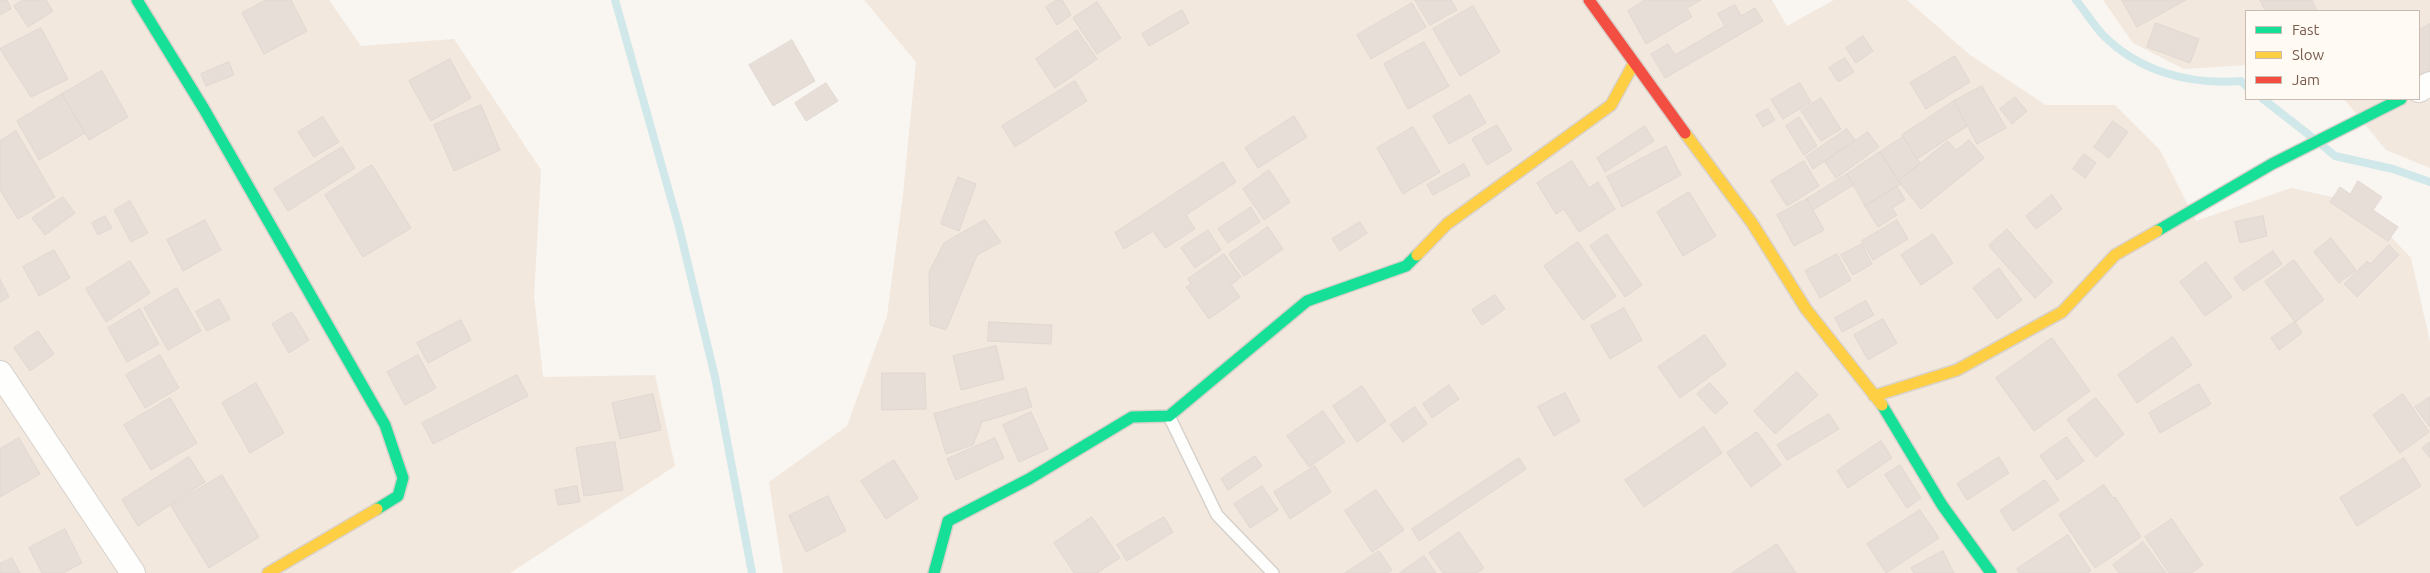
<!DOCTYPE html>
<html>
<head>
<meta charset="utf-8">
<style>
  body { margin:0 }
  #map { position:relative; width:2430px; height:573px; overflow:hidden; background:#f9f5f0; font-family:Ubuntu,sans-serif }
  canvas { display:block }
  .legend { position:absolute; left:2245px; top:10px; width:175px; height:90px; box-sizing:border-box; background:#fffaf3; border:1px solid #cabbb1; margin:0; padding:6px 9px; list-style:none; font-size:15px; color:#7a5c4d }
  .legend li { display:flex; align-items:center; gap:10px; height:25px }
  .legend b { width:25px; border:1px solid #cabbb1 }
</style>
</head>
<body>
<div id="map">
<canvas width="2430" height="573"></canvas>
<ul class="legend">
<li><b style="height:6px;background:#16e098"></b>Fast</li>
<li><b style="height:6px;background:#ffcf43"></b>Slow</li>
<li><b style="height:6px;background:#f24e42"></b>Jam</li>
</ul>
</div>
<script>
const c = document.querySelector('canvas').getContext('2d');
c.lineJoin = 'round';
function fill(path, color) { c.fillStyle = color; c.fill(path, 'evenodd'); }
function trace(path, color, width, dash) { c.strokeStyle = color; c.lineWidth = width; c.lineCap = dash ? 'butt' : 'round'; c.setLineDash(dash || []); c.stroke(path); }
fill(new Path2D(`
  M 0,0 L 329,0 L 361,46 L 454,39 L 541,170 L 534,296 L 543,377 L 655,375 L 675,466 L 510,573 L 0,573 Z
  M 864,0 L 1772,0 L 1787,26 L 1834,0 L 1907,0 L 1970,55 L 2046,105 L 2115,105 L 2160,150 L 2196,221 L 2291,188 L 2359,203 L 2411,258 L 2430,342 L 2430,573 L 783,573 L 769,482 L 847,426 L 887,316 L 903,194 L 916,62 Z
  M 2103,0 L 2430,0 L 2430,168 L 2386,150 L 2344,99 L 2419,99 L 2419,11 L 2246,11 L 2246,65 L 2184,69 L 2133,43 Z`), '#f2e8de');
trace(new Path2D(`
  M 615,0 L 679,227 L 715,377 L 752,573
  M 2076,0 C 2085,11 2093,24 2102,34 C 2139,72 2190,85 2241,81 L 2246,86
  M 2263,99 L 2313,138
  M 2322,145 L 2335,156 L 2393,169 L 2430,182`), '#d0e8ea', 8);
const building = new Path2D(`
  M 0,0 L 7,0 L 11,9 L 0,15 Z
  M 23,0 L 46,0 L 53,11 L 28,27 L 14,6 Z
  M 266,0 L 291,0 L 307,31 L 264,54 L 242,13 Z
  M 1057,0 L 1062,0 L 1071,15 L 1057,25 L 1046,7 Z
  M 1415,0 L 1451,0 L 1457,10 L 1430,25 Z
  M 1645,0 L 1701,0 L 1687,8 L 1692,17 L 1646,44 L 1628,11 Z
  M 2122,0 L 2186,0 L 2137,27 Z
  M 2260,0 L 2312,0 L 2317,11 L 2266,11 Z
  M 1097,2 L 1121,38 L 1097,54 L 1073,18 Z
  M 1412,3 L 1426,27 L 1371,59 L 1357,35 Z
  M 1735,5 L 1741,16 L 1755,8 L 1763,21 L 1665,78 L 1651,54 L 1668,44 L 1675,55 L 1725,26 L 1718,14 Z
  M 1473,6 L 1500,52 L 1460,76 L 1433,29 Z
  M 1182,10 L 1189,23 L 1149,46 L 1142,34 Z
  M 2156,23 L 2199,39 L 2190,63 L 2147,47 Z
  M 2430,24 L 2430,72 L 2419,79 L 2419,30 Z
  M 41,28 L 68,79 L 31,97 L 0,49 Z
  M 1077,30 L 1097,59 L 1055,88 L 1036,59 Z
  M 1863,36 L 1873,51 L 1856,63 L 1846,48 Z
  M 792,40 L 815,81 L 773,106 L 749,65 Z
  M 1424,42 L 1449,86 L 1408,109 L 1384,64 Z
  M 1955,56 L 1970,82 L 1926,109 L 1910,83 Z
  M 1845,58 L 1854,72 L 1838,82 L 1829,68 Z
  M 450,59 L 471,98 L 431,121 L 409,81 Z
  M 229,62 L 234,75 L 206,86 L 201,74 Z
  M 102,71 L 128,117 L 89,140 L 62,94 Z
  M 1075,81 L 1087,101 L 1015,147 L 1002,126 Z
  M 826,83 L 838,101 L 806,121 L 795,103 Z
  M 1800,83 L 1811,102 L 1783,119 L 1771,100 Z
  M 1982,86 L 2006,128 L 1977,144 L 1954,101 Z
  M 62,94 L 85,133 L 39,160 L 17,121 Z
  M 1470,95 L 1486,123 L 1449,144 L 1433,116 Z
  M 2015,97 L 2027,111 L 2012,124 L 2000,109 Z
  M 1821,98 L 1841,129 L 1821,141 L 1801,111 Z
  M 1954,101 L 1967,126 L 1917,159 L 1902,135 Z
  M 481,105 L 500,150 L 454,171 L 434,125 Z
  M 1768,109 L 1775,120 L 1763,127 L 1756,115 Z
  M 1294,116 L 1307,137 L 1258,168 L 1245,148 Z
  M 323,117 L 339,142 L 314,157 L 298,132 Z
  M 1799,117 L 1817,146 L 1804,155 L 1786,126 Z
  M 2113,121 L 2128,132 L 2109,158 L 2094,147 Z
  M 1497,125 L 1512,150 L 1487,165 L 1472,139 Z
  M 1645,126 L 1654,141 L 1605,172 L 1597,158 Z
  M 1413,127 L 1440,172 L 1403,194 L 1377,148 Z
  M 1847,129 L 1855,140 L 1813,169 L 1806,157 Z
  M 16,131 L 55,197 L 18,219 L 0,190 L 0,141 Z
  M 1868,132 L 1879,147 L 1836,178 L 1825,162 Z
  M 1903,137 L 1920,163 L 1898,181 L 1880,152 Z
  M 1969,140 L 1984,158 L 1921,209 L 1898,181 L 1948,141 L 1956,150 Z
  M 1666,146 L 1681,175 L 1622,207 L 1607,177 Z
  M 342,147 L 355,168 L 288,211 L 274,189 Z
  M 1880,152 L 1901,184 L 1865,206 L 1847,174 Z
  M 2084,154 L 2096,163 L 2085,178 L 2073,169 Z
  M 1572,161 L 1589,188 L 1598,182 L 1615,209 L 1579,232 L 1564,209 L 1556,214 L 1537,183 Z
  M 1804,161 L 1819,186 L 1787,206 L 1771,181 Z
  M 1223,162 L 1236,182 L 1186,215 L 1195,229 L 1165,248 L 1153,231 L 1124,249 L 1115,233 Z
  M 1464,164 L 1470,175 L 1433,195 L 1427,185 Z
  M 372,165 L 411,228 L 363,257 L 325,195 Z
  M 1269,170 L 1290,202 L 1264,220 L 1243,189 Z
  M 1847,174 L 1853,185 L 1813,210 L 1807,199 Z
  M 958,177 L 976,184 L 959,231 L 941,224 Z
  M 2358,181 L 2382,197 L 2373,210 L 2398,227 L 2388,241 L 2330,202 L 2340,187 L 2350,194 Z
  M 1897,186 L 1905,200 L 1892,208 L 1897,215 L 1878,227 L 1865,206 Z
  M 1689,192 L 1716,236 L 1683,256 L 1657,212 Z
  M 2052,195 L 2062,209 L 2036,229 L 2026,216 Z
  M 63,197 L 75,213 L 45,235 L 32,218 Z
  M 1807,199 L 1824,230 L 1794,246 L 1777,215 Z
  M 130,201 L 148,233 L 131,242 L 114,210 Z
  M 1251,207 L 1260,222 L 1228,243 L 1218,229 Z
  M 105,216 L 112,228 L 98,235 L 92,223 Z
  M 2263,216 L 2267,236 L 2240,243 L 2235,222 Z
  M 205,220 L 221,250 L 183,271 L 167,240 Z
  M 985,220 L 1001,242 L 977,255 L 946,330 L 930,325 L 929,272 L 944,243 Z
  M 1897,220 L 1908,239 L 1873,260 L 1862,241 Z
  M 1360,222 L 1367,233 L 1340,251 L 1332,239 Z
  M 1268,227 L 1283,249 L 1244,276 L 1229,254 Z
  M 2007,229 L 2053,282 L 2035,298 L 1989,246 Z
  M 1208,230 L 1221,250 L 1195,268 L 1181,248 Z
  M 1607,234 L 1642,285 L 1625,297 L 1590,246 Z
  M 1933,234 L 1953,263 L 1921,285 L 1901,255 Z
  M 2331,238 L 2356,270 L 2339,283 L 2314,252 Z
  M 1578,242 L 1616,296 L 1583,320 L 1544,266 Z
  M 1862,244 L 1872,264 L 1853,275 L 1841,255 Z
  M 2389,245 L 2399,255 L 2357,297 L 2344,284 L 2367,261 L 2370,264 Z
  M 54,250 L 70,278 L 39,296 L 23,267 Z
  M 2273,251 L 2282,264 L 2243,291 L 2234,278 Z
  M 1224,254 L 1241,277 L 1231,285 L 1240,297 L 1209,319 L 1186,287 L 1191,284 L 1188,279 Z
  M 1837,254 L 1851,280 L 1820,298 L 1805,271 Z
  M 2294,260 L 2324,300 L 2295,322 L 2265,282 Z
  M 130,261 L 150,293 L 106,322 L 86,289 Z
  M 2206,262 L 2232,297 L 2205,316 L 2180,282 Z
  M 1999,268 L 2022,300 L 1997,319 L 1973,288 Z
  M 0,279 L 9,297 L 0,302 Z
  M 177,288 L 201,331 L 168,350 L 144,308 Z
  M 1495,295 L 1505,309 L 1482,325 L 1472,310 Z
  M 219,299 L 230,319 L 207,331 L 196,312 Z
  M 1866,301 L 1874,315 L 1842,332 L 1835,318 Z
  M 1624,308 L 1642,340 L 1610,359 L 1591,326 Z
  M 140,309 L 159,344 L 127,362 L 108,328 Z
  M 292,312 L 309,340 L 289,353 L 272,324 Z
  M 1883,319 L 1897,343 L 1868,360 L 1854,335 Z
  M 461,320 L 471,340 L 428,363 L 417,343 Z
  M 989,322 L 1052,325 L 1051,344 L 988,341 Z
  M 2295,322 L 2302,333 L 2279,350 L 2271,338 Z
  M 38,331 L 54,354 L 30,371 L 14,348 Z
  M 1705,335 L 1726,365 L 1680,398 L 1658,367 Z
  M 2173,337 L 2192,365 L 2137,403 L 2118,375 Z
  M 2052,338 L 2090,391 L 2034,431 L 1996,378 Z
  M 996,346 L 1004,379 L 961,390 L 953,356 Z
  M 160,355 L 179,388 L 145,408 L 126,375 Z
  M 418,355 L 436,388 L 405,405 L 387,372 Z
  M 1797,372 L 1818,395 L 1775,434 L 1754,411 Z
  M 882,373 L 925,373 L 926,409 L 882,410 Z
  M 517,375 L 528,396 L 433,444 L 422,423 Z
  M 256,383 L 284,433 L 250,453 L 222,403 Z
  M 1710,383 L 1728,403 L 1715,414 L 1697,394 Z
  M 2199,384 L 2211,404 L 2160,433 L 2149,413 Z
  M 1449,385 L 1459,399 L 1432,418 L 1423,404 Z
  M 1362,386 L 1386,421 L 1357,442 L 1333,406 Z
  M 1026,388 L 1032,407 L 982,422 L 973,445 L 946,454 L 934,414 Z
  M 1565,393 L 1580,421 L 1554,436 L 1538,407 Z
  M 653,394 L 661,430 L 620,439 L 612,403 Z
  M 2403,394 L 2429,432 L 2400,453 L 2373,415 Z
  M 2430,397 L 2430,427 L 2415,407 Z
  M 170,398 L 197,443 L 151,470 L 124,425 Z
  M 2096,398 L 2124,434 L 2096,457 L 2067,420 Z
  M 1415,407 L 1427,424 L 1403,442 L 1390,425 Z
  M 1323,411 L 1345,442 L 1309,467 L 1287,436 Z
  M 1031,412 L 1048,449 L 1019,462 L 1003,425 Z
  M 1829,414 L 1839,429 L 1787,460 L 1777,445 Z
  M 1704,427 L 1722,453 L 1644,507 L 1625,480 Z
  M 1757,432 L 1781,465 L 1751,487 L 1727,453 Z
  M 2067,437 L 2084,461 L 2057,480 L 2040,456 Z
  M 19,438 L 40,474 L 0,497 L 0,449 Z
  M 995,438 L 1004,458 L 956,480 L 947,459 Z
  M 1881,441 L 1892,458 L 1848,488 L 1837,471 Z
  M 615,442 L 623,490 L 584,496 L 576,448 Z
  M 2430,442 L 2430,458 L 2422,448 Z
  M 1255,456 L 1262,466 L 1228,490 L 1221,479 Z
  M 189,457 L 205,482 L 138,526 L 122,500 Z
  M 1999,457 L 2009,473 L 1967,500 L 1957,484 Z
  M 1519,458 L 1526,469 L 1419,541 L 1412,529 Z
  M 2404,458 L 2421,486 L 2357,526 L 2340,498 Z
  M 894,460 L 918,498 L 886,519 L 861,481 Z
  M 1900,465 L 1921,498 L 1907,508 L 1885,475 Z
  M 1315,466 L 1331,492 L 1290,519 L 1274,492 Z
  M 222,475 L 259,537 L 209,568 L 171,506 Z
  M 2045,480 L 2059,500 L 2013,531 L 2000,511 Z
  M 2104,485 L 2113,498 L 2115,497 L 2141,537 L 2095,568 L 2059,515 Z
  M 577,486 L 580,502 L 558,505 L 555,490 Z
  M 1262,486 L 1278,510 L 1250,528 L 1234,504 Z
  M 1376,490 L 1404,530 L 1372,552 L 1345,511 Z
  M 828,496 L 846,531 L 806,552 L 789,516 Z
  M 1920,510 L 1939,538 L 1886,573 L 1867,544 Z
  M 1092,517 L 1120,558 L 1097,573 L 1074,573 L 1054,543 Z
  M 1164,517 L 1173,532 L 1127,561 L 1117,545 Z
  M 2172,519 L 2203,565 L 2191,573 L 2169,573 L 2145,537 Z
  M 65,529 L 82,563 L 63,573 L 42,573 L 29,548 Z
  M 1459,532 L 1484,568 L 1477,573 L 1443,573 L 1429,553 Z
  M 2068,535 L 2091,571 L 2087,573 L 2019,573 L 2017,569 Z
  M 2143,542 L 2166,573 L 2119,573 L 2113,565 Z
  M 1777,544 L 1796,573 L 1732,573 Z
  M 1379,551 L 1392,570 L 1388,573 L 1345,573 Z
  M 1943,551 L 1954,573 L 1914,573 L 1911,568 Z
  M 1424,556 L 1436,573 L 1400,573 Z
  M 12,558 L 20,573 L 0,573 L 0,564 Z`);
fill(building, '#e6ded7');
trace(building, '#e2d8d2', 1);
const lane = new Path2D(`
  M 1169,416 L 1217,515 L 1273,573`);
const street = new Path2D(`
  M 2419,90 L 2430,84
  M 0,373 L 133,573`);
const fast = new Path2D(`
  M 137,0 L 204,109 L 385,425 L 403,478 L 398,496 L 377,509
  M 2157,231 L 2272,164 L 2401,99
  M 1882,405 L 1942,505 L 1991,573
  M 934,573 L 948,521 L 1029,479 L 1132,417 L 1169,416 L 1307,301 L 1406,266 L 1417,255`);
const slow = new Path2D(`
  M 1685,133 L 1752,223 L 1806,309 L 1882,405
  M 1417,255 L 1447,224 L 1611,105 L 1634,63
  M 1874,396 L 1957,370 L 2062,312 L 2115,255 L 2157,231
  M 268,573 L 377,509`);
const jam = new Path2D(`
  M 1589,0 L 1685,133`);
trace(lane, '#d7d1cb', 14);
trace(street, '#d7d1cb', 26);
trace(fast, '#d9d2cb', 14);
trace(slow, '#d9d2cb', 14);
trace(jam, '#d9d2cb', 14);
trace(lane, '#fefefd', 11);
trace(street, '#fefefd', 24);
trace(fast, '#16e098', 11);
trace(slow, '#ffcf43', 11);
trace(jam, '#f24e42', 11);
</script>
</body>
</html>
